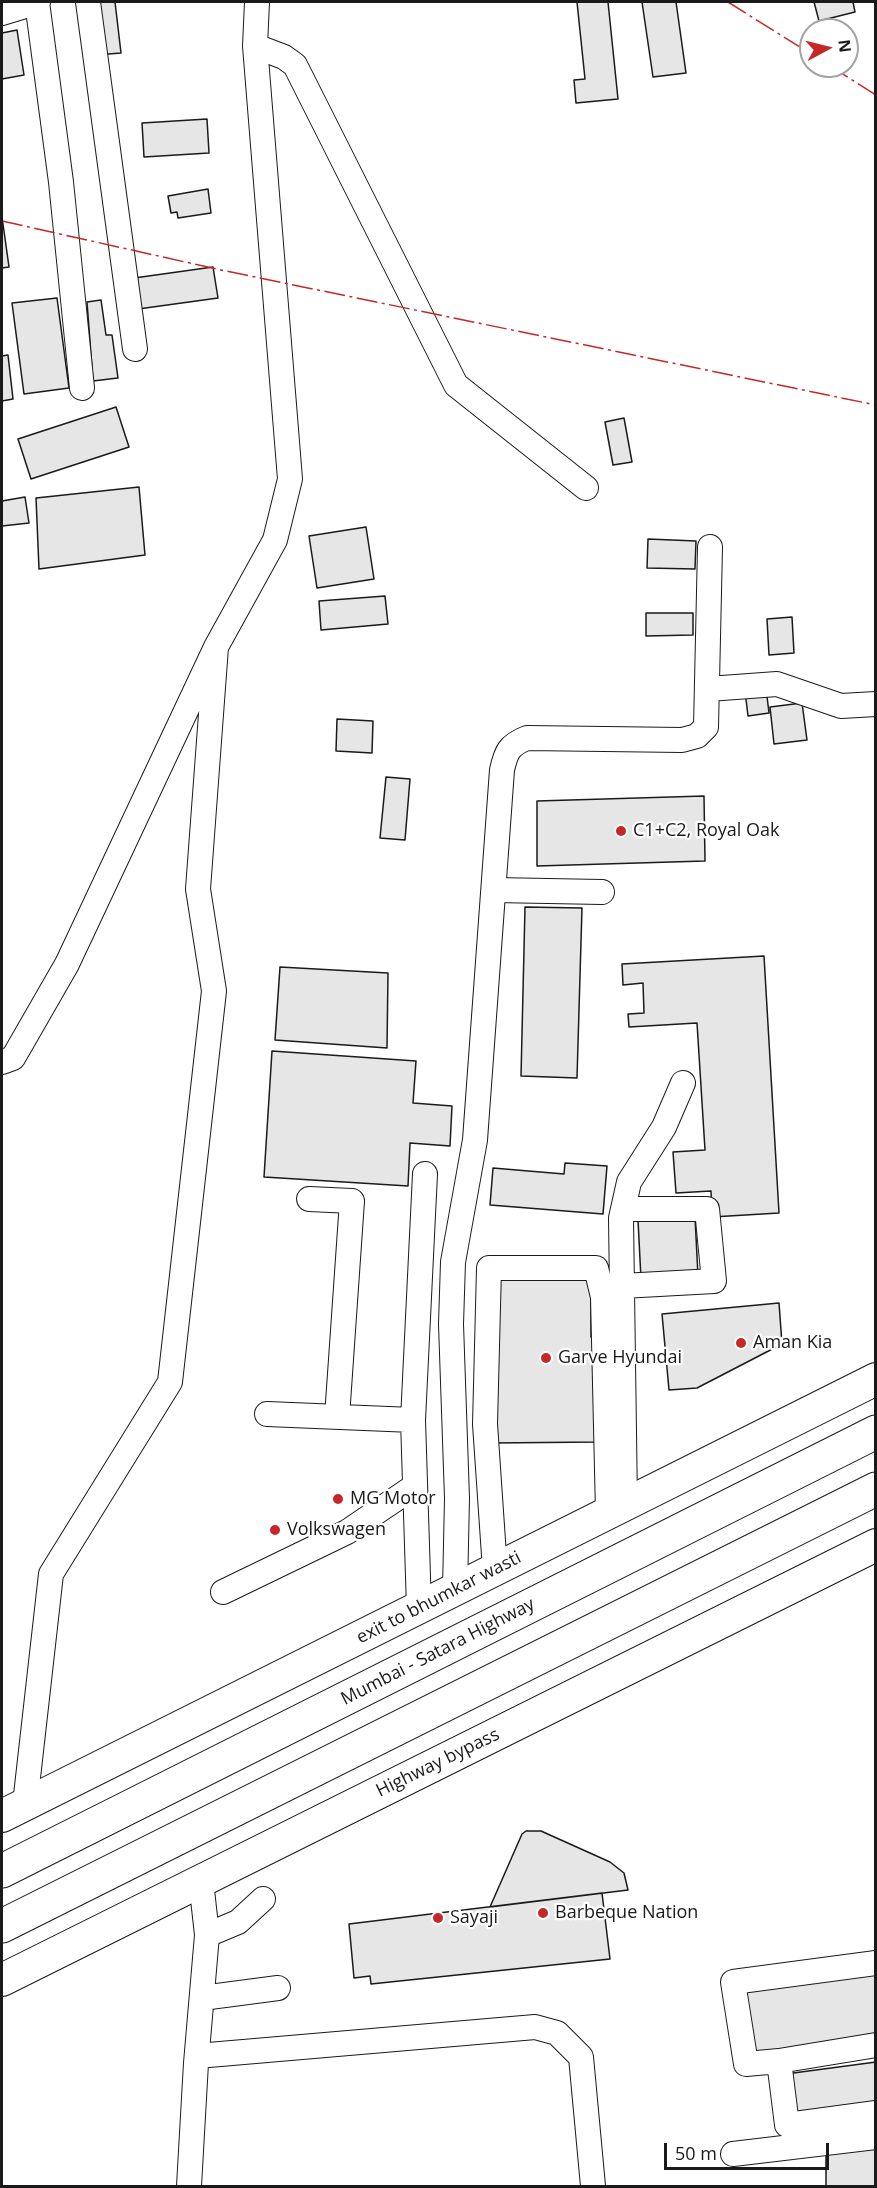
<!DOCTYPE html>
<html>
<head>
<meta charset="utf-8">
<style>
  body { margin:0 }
  #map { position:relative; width:877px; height:2188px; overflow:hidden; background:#fff; font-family:"Open Sans",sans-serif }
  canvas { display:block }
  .frame { position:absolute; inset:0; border:3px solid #1a1a1a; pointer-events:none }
  .north { position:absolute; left:799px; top:18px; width:60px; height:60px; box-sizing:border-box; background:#fff; border:2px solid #a3a3a3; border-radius:50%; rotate:83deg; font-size:16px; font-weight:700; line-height:24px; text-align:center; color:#1a1a1a }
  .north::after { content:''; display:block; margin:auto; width:21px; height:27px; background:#c62828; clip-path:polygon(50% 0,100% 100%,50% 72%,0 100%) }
  .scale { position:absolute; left:664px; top:2143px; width:165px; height:27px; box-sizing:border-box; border:3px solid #1a1a1a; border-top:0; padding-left:8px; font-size:18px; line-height:21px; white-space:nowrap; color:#1a1a1a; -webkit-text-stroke:4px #fff; paint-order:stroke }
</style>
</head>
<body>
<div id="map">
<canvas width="877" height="2188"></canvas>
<div class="frame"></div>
<div class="north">N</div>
<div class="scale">50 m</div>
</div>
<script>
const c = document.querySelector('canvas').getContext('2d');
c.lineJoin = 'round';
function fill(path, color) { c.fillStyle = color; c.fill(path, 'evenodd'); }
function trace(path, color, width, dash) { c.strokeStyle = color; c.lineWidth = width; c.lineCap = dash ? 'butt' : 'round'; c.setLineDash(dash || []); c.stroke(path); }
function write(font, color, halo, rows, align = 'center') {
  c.font = font + ' "Open Sans",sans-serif'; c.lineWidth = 4.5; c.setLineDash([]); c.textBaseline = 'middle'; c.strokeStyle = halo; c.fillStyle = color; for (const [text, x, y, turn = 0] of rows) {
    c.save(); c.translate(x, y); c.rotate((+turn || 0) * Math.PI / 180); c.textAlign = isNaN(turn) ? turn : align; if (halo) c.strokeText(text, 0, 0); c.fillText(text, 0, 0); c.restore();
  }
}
const building = new Path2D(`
  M 91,2 L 115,2 L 121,53 L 96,55 Z
  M 577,2 L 608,2 L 618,99 L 576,103 L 574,80 L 585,79 Z
  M 642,2 L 676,2 L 686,73 L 653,77 Z
  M 814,2 L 853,2 L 855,12 L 819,21 Z
  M 17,30 L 24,75 L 2,79 L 2,33 Z
  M 207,119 L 209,153 L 144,157 L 142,123 Z
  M 208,189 L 211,213 L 178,218 L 177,212 L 171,213 L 168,196 Z
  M 2,217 L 9,267 L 2,268 Z
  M 213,267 L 218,298 L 131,310 L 127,279 Z
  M 57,298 L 69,388 L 24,394 L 12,303 Z
  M 101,300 L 106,335 L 112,335 L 118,378 L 93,381 L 87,302 Z
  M 8,355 L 13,399 L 2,401 L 2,356 Z
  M 116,407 L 129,447 L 31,479 L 18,439 Z
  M 624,418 L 632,462 L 613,465 L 605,422 Z
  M 139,487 L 145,555 L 39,569 L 36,498 Z
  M 25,497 L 29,523 L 2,526 L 2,501 Z
  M 366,527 L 374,579 L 317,588 L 309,536 Z
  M 648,539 L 696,541 L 695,569 L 647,568 Z
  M 385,596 L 388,624 L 321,630 L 319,601 Z
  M 646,613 L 693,613 L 693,635 L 646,636 Z
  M 792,617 L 794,653 L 769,655 L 767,619 Z
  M 766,688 L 769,713 L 748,716 L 745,691 Z
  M 802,703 L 807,740 L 774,744 L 770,707 Z
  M 337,719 L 373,721 L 372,753 L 336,751 Z
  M 386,777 L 410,779 L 405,840 L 380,838 Z
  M 704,796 L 705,861 L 537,866 L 537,801 Z
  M 525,907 L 582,908 L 577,1078 L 521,1076 Z
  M 764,956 L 779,1213 L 712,1217 L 711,1191 L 676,1193 L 673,1152 L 705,1150 L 697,1023 L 629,1027 L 628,1014 L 644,1013 L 643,983 L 623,985 L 622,964 Z
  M 280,967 L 388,973 L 387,1048 L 275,1040 Z
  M 272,1051 L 416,1061 L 413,1103 L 452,1106 L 450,1146 L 410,1143 L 408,1186 L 264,1177 Z
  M 565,1163 L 607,1166 L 603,1214 L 490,1205 L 493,1168 L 564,1174 Z
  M 695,1217 L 698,1276 L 641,1279 L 638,1220 Z
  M 591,1271 L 591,1337 L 598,1337 L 599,1442 L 491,1443 L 495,1273 Z
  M 779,1303 L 782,1344 L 697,1388 L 669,1390 L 662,1314 Z
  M 526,1831 L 541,1831 L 610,1862 L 624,1873 L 628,1890 L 490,1907 L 522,1834 Z
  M 602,1893 L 610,1959 L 371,1984 L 370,1976 L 354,1978 L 349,1924 Z
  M 876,1971 L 876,2042 L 747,2060 L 736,1989 Z
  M 876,2062 L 876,2109 L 791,2119 L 786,2074 Z
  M 826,2148 L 876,2148 L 876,2186 L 826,2186 Z`);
fill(building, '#e6e6e6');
trace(building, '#1a1a1a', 1.5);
const minor = new Path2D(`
  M 37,2 L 61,182 L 82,388
  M 88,2 L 135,349
  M 2,13 L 38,2
  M 255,46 L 284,57 L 295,65 L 456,385 L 586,488
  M 708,689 L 777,684 L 841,706 L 876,704
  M 494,890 L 602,892
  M 2,1062 L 13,1058 L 67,964 L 216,647 L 275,540 L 290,479 L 255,46 L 257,2
  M 309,1199 L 352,1201 L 337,1417
  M 622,1286 L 714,1281 L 707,1209 L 623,1209
  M 267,1414 L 413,1420 L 419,1608
  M 413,1420 L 425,1174
  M 625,1504 L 621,1218 L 629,1182 L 664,1127 L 683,1083
  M 495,1570 L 485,1424 L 489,1268 L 596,1268 L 603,1297 L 608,1513
  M 455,1590 L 457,1498 L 451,1324 L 453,1262 L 475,1140 L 502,770 C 506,752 509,745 527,738 L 682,740 L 697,736 L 706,727 L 710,547
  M 223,1592 L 347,1532 L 415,1486
  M 25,1804 L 51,1574 L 170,1382 L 214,991 L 198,889 L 216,647
  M 207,1935 L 238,1922 L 263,1899
  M 202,1998 L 278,1988
  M 876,2045 L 779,2061 L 787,2125 L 876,2113
  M 197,2056 L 535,2027 L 557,2033 L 581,2057 L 593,2186
  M 779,2061 L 746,2064 L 733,1982 L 876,1963
  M 733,2154 L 876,2137
  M 189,2186 L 196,2063 L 207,1935 L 201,1881`);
const major = new Path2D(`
  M 2,1816 L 876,1379
  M 2,1980 L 876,1545`);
const highway = new Path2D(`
  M 2,1871 L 876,1432
  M 2,1926 L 876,1489`);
trace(minor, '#1a1a1a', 26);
trace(major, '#1a1a1a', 34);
trace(highway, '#1a1a1a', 35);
trace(minor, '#fff', 24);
trace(major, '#fff', 32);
trace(highway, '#fff', 33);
trace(new Path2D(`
  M 728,2 L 811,54
  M 830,66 L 876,95
  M 2,221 L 221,270 L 876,405`), '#c62828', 1.5, [21, 4.5, 3, 4.5]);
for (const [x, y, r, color] of [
  [621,831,6,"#c62828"],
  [741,1343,6,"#c62828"],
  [546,1358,6,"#c62828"],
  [338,1499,6,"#c62828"],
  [275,1530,6,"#c62828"],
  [543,1913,6,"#c62828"],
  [438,1918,6,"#c62828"]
]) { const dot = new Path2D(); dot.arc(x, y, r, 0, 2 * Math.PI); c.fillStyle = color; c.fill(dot); trace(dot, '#fff', 2); }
write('18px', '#1a1a1a', '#fff', [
  ["C1+C2, Royal Oak",633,831],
  ["Aman Kia",753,1343],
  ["Garve Hyundai",558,1358],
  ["MG Motor",350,1499],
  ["Volkswagen",287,1530],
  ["Barbeque Nation",555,1913],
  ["Sayaji",450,1918]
], 'left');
write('18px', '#1a1a1a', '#fff', [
  ["exit to bhumkar wasti",439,1598,-27],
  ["Mumbai - Satara Highway",438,1652,-27],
  ["Highway bypass",438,1763,-26]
]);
</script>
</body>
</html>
